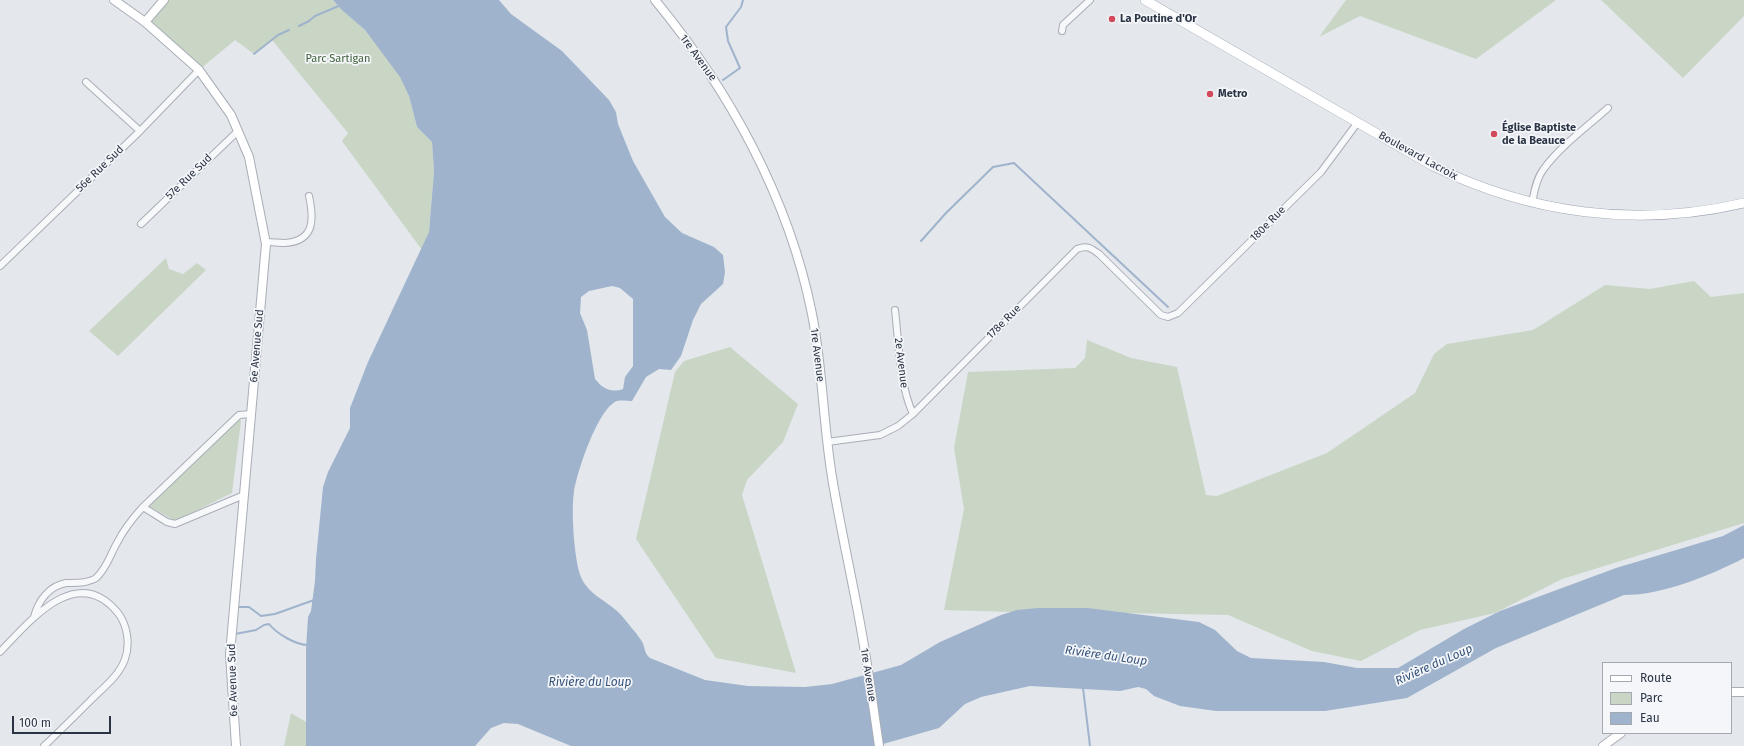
<!DOCTYPE html>
<html>
<head>
<meta charset="utf-8">
<style>
  body { margin:0 }
  #map { position:relative; width:1744px; height:746px; overflow:hidden; background:#e4e7ec; font-family:"Fira Sans",sans-serif }
  canvas { display:block }
  .legend { position:absolute; left:1602px; top:662px; width:130px; height:72px; box-sizing:border-box; background:#f4f6f9; border:1px solid #a4a8b1; margin:0; padding:5px 7px; list-style:none; font-size:12px; color:#2b3445 }
  .legend li { display:flex; align-items:center; gap:8px; height:20px }
  .legend b { width:20px; border:1px solid #a4a8b1 }
  .scale { position:absolute; left:12px; top:716px; width:99px; height:18px; box-sizing:border-box; border:2px solid #2b3445; border-top:0; padding-left:5px; font-size:12px; line-height:14px; white-space:nowrap; color:#2b3445; -webkit-text-stroke:3px #f4f6f9; paint-order:stroke }
</style>
</head>
<body>
<div id="map">
<canvas width="1744" height="746"></canvas>
<ul class="legend">
<li><b style="height:5px;background:#fff"></b>Route</li>
<li><b style="height:11px;background:#c9d6c5"></b>Parc</li>
<li><b style="height:11px;background:#9fb4cc"></b>Eau</li>
</ul>
<div class="scale">100 m</div>
</div>
<script>
const c = document.querySelector('canvas').getContext('2d');
c.lineJoin = 'round';
function fill(path, color) { c.fillStyle = color; c.fill(path, 'evenodd'); }
function trace(path, color, width, dash) { c.strokeStyle = color; c.lineWidth = width; c.lineCap = dash ? 'butt' : 'round'; c.setLineDash(dash || []); c.stroke(path); }
function write(font, color, halo, rows, align = 'center') {
  c.font = font + ' "Fira Sans",sans-serif'; c.lineWidth = 3.5; c.setLineDash([]); c.textBaseline = 'middle'; c.strokeStyle = halo; c.fillStyle = color; for (const [text, x, y, turn = 0] of rows) {
    c.save(); c.translate(x, y); c.rotate((+turn || 0) * Math.PI / 180); c.textAlign = isNaN(turn) ? turn : align; if (halo) c.strokeText(text, 0, 0); c.fillText(text, 0, 0); c.restore();
  }
}
fill(new Path2D(`
  M 164,0 L 333,0 L 365,30 L 400,76 L 409,96 L 417,127 L 432,142 L 434,171 L 429,232 L 422,250 L 342,141 L 348,133 L 272,40 L 254,54 L 235,40 L 199,70 L 145,22 Z
  M 1346,0 L 1556,0 L 1476,59 L 1360,16 L 1319,37 Z
  M 1601,0 L 1744,0 L 1744,16 L 1683,78 Z
  M 166,258 L 169,269 L 183,274 L 197,263 L 206,270 L 118,356 L 89,331 Z
  M 1694,281 L 1711,297 L 1744,293 L 1744,523 L 1562,579 L 1495,613 L 1420,630 L 1361,661 L 1312,651 L 1228,615 L 1125,613 L 1088,608 L 1012,612 L 944,610 L 964,509 L 954,448 L 968,372 L 1075,368 L 1085,358 L 1087,340 L 1131,358 L 1177,367 L 1206,495 L 1217,496 L 1327,453 L 1415,393 L 1434,354 L 1447,344 L 1533,330 L 1605,285 L 1650,289 Z
  M 730,347 L 798,404 L 783,442 L 747,480 L 742,495 L 796,673 L 716,658 L 636,539 L 675,372 L 684,361 Z
  M 239,419 L 241,421 L 232,493 L 175,521 L 149,506 Z
  M 291,713 L 306,722 L 306,746 L 284,746 Z`), '#c9d6c5');
fill(new Path2D(`
  M 333,0 L 499,0 L 511,14 L 562,51 L 609,100 L 616,112 L 618,124 L 633,161 L 665,217 L 682,233 L 714,247 L 723,255 L 725,272 L 723,284 L 701,304 L 693,320 L 681,356 L 671,370 L 659,369 L 646,377 L 632,401 C 628,401 621,400 617,401 C 598,408 577,472 574,492 C 571,509 574,561 581,577 C 589,596 609,601 622,616 C 628,624 635,631 641,640 C 646,647 643,652 650,658 L 705,680 L 748,686 L 805,687 L 832,684 L 901,665 L 940,642 L 1001,615 L 1017,610 L 1038,608 L 1088,608 L 1199,622 L 1215,630 L 1237,651 L 1251,658 L 1324,662 L 1357,668 L 1398,668 L 1464,629 L 1500,611 L 1616,568 L 1723,536 L 1744,525 L 1744,558 C 1709,576 1663,595 1624,595 L 1496,648 L 1407,698 L 1325,711 L 1216,711 L 1180,706 L 1154,696 L 1146,689 L 1138,687 L 1120,691 L 1030,686 L 981,697 L 965,704 L 939,728 L 876,746 L 571,746 L 518,724 L 504,723 L 491,728 L 475,746 L 306,746 L 306,649 L 308,617 L 311,611 L 315,581 L 316,559 L 323,487 L 328,472 L 350,428 L 350,408 L 368,362 L 429,232 L 434,171 L 432,142 L 417,127 L 409,96 L 400,77 L 365,30 L 342,10 ZM 612,286 L 620,288 L 633,299 L 633,366 L 625,377 L 623,389 C 611,393 603,389 595,379 L 587,330 L 580,313 L 581,297 L 589,291 Z`), '#9fb4cc');
trace(new Path2D(`
  M 299,26 L 309,21 L 315,16 L 341,5
  M 254,54 L 278,35 L 289,30
  M 723,80 L 740,68 L 728,41 L 726,27 L 741,7 L 743,0
  M 921,241 L 946,213 L 993,167 L 1014,163 L 1168,307
  M 237,607 L 249,607 L 261,616 L 275,614 L 314,600
  M 235,634 L 256,630 L 264,625 L 269,624 C 277,634 296,645 308,645
  M 1083,688 L 1090,746`), '#9fb4cc', 2);
const street = new Path2D(`
  M 1062,31 L 1063,25 L 1090,0
  M 86,82 L 140,131
  M 1532,203 C 1534,193 1536,179 1543,170 C 1559,147 1587,127 1608,108
  M 141,224 L 238,131
  M 266,242 C 272,242 279,243 285,243 C 315,241 314,219 309,196
  M 0,266 L 140,131 L 199,70
  M 895,310 C 899,344 899,383 913,414
  M 827,442 L 880,435 L 898,426 L 913,414 L 1077,249 C 1087,245 1091,248 1099,254 L 1161,315 L 1168,317 L 1178,313 L 1321,172 L 1358,122
  M 143,507 L 167,522 L 175,524 L 244,495
  M 34,617 C 38,601 49,586 66,583 C 73,583 79,583 85,582 C 89,581 94,580 96,578 C 107,568 110,555 117,543 C 123,531 132,519 142,508 L 239,415 L 251,414
  M 0,652 C 30,621 77,562 118,613 C 128,626 130,645 125,659 C 119,676 104,687 92,699 C 76,715 60,731 44,746`);
const secondary = new Path2D(`
  M 114,0 L 145,22 L 199,70 L 231,115 L 249,157 L 266,244 L 230,654 L 236,746
  M 655,0 C 729,90 789,198 812,314 C 823,369 823,427 833,483 C 842,536 854,587 863,640 C 869,675 874,711 879,746
  M 145,22 L 164,0
  M 1731,692 L 1744,692
  M 1603,746 L 1621,733`);
const primary = new Path2D(`
  M 1145,0 L 1433,166 C 1531,214 1637,228 1744,203`);
trace(street, '#a9aeb7', 8);
trace(secondary, '#a9aeb7', 10);
trace(primary, '#a3abb8', 10);
trace(street, '#f7f8fa', 6);
trace(secondary, '#fff', 8);
trace(primary, '#fff', 9);
for (const [x, y, r, color] of [
  [1112,19,4,"#d1495b"],
  [1210,94,4,"#d1495b"],
  [1494,134,4,"#d1495b"]
]) { const dot = new Path2D(); dot.arc(x, y, r, 0, 2 * Math.PI); c.fillStyle = color; c.fill(dot); trace(dot, '#f4f6f9', 1.5); }
write('bold 11px', '#2b3445', '#f4f6f9', [
  ["La Poutine d'Or",1120,19],
  ["Metro",1218,94],
  ["Église Baptiste",1502,128],
  ["de la Beauce",1502,141]
], 'left');
write('11px', '#2b3445', '#f4f6f9', [
  ["1re Avenue",698,58,54],
  ["Boulevard Lacroix",1418,156,29],
  ["56e Rue Sud",100,169,-44],
  ["57e Rue Sud",189,177,-44],
  ["180e Rue",1268,224,-45],
  ["178e Rue",1004,322,-45],
  ["6e Avenue Sud",257,346,-85],
  ["1re Avenue",817,355,83],
  ["2e Avenue",901,363,83],
  ["1re Avenue",868,675,81],
  ["6e Avenue Sud",233,680,-92]
]);
write('11px', '#3f6138', '#f4f6f9', [
  ["Parc Sartigan",338,59]
]);
write('italic 12px', '#34527a', '#f4f6f9', [
  ["Rivière du Loup",1106,656,8],
  ["Rivière du Loup",1434,665,-24],
  ["Rivière du Loup",590,683]
]);
</script>
</body>
</html>
